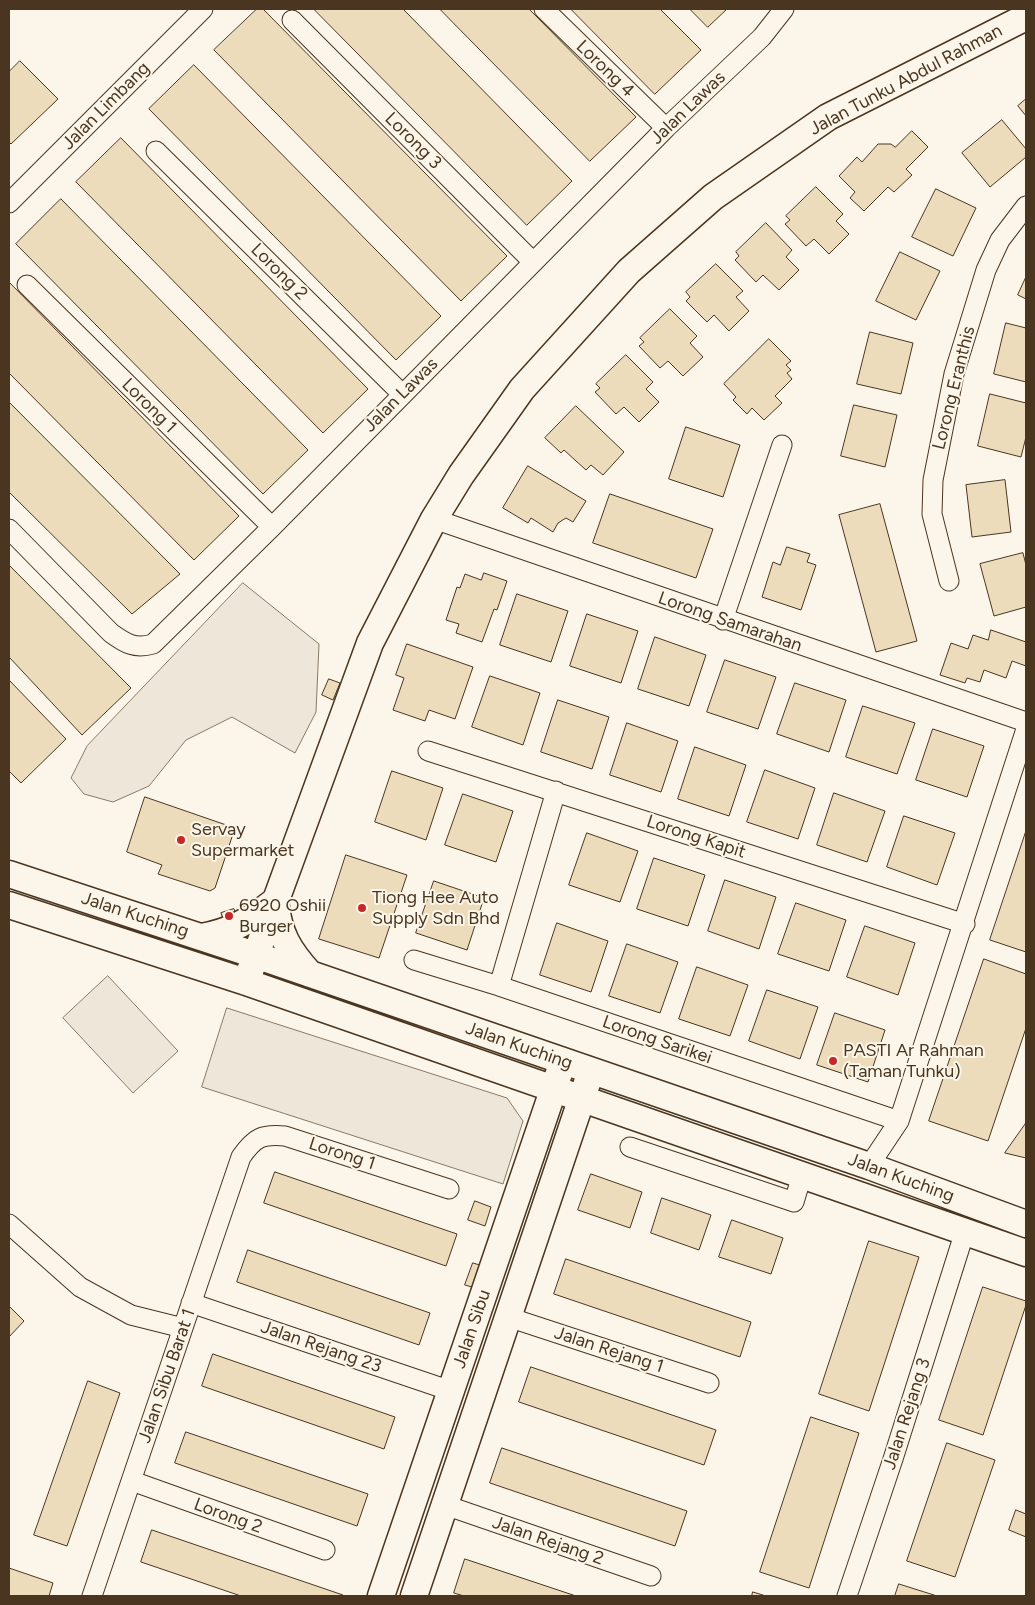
<!DOCTYPE html>
<html>
<head>
<meta charset="utf-8">
<style>
  body { margin:0 }
  #map { position:relative; width:1035px; height:1605px; overflow:hidden; background:#fbf6e9; font-family:Figtree,sans-serif }
  canvas { display:block }
  .frame { position:absolute; inset:0; border:10px solid #4a3520; pointer-events:none }
</style>
</head>
<body>
<div id="map">
<canvas width="1035" height="1605"></canvas>
<div class="frame"></div>
</div>
<script>
const c = document.querySelector('canvas').getContext('2d');
c.lineJoin = 'round';
function fill(path, color) { c.fillStyle = color; c.fill(path, 'evenodd'); }
function trace(path, color, width, dash) { c.strokeStyle = color; c.lineWidth = width; c.lineCap = dash ? 'butt' : 'round'; c.setLineDash(dash || []); c.stroke(path); }
function write(font, color, halo, rows, align = 'center') {
  c.font = font + ' Figtree,sans-serif'; c.lineWidth = 4; c.setLineDash([]); c.textBaseline = 'middle'; c.strokeStyle = halo; c.fillStyle = color; for (const [text, x, y, turn = 0] of rows) {
    c.save(); c.translate(x, y); c.rotate((+turn || 0) * Math.PI / 180); c.textAlign = isNaN(turn) ? turn : align; if (halo) c.strokeText(text, 0, 0); c.fillText(text, 0, 0); c.restore();
  }
}
const green = new Path2D(`
  M 243,583 L 319,644 L 316,712 L 295,753 L 232,717 L 186,740 L 149,786 L 113,802 L 84,794 L 71,778 L 87,746 Z
  M 108,976 L 178,1051 L 133,1093 L 63,1018 Z
  M 227,1008 L 507,1098 L 523,1121 L 503,1184 L 202,1087 Z`);
fill(green, '#ede6d9');
trace(green, '#887966', 1);
const building = new Path2D(`
  M 257,9 L 263,9 L 507,256 L 461,301 L 214,50 Z
  M 314,9 L 403,9 L 572,181 L 527,225 Z
  M 440,9 L 529,9 L 636,117 L 590,161 Z
  M 571,9 L 660,9 L 701,50 L 655,94 Z
  M 690,9 L 727,9 L 708,27 Z
  M 20,61 L 58,99 L 11,144 L 9,142 L 9,72 Z
  M 194,65 L 441,316 L 396,360 L 149,109 Z
  M 1026,99 L 1026,116 L 1018,106 Z
  M 1002,120 L 1026,149 L 1026,157 L 990,187 L 962,153 Z
  M 912,131 L 928,147 L 906,169 L 912,175 L 894,192 L 888,187 L 864,211 L 850,198 L 855,192 L 839,176 L 857,157 L 862,162 L 878,144 L 891,144 L 895,147 Z
  M 121,138 L 368,389 L 323,433 L 76,182 Z
  M 816,187 L 843,214 L 836,221 L 849,234 L 829,254 L 814,239 L 806,246 L 785,224 L 790,220 L 786,216 Z
  M 936,189 L 976,208 L 953,256 L 912,237 Z
  M 61,199 L 308,450 L 263,494 L 16,244 Z
  M 766,223 L 792,250 L 786,257 L 799,270 L 779,290 L 763,275 L 756,282 L 735,260 L 739,256 L 736,252 Z
  M 900,252 L 940,271 L 916,320 L 876,301 Z
  M 716,264 L 743,291 L 736,297 L 749,311 L 729,331 L 714,315 L 707,322 L 686,301 L 690,297 L 686,292 Z
  M 1026,277 L 1026,299 L 1018,295 Z
  M 9,282 L 239,516 L 194,560 L 9,373 Z
  M 670,309 L 697,336 L 690,343 L 703,357 L 683,376 L 668,361 L 660,368 L 639,346 L 644,342 L 640,338 Z
  M 1006,323 L 1026,328 L 1026,382 L 994,374 Z
  M 870,332 L 913,343 L 901,394 L 857,384 Z
  M 769,339 L 791,361 L 786,365 L 791,370 L 787,373 L 792,379 L 775,396 L 782,403 L 764,420 L 752,408 L 747,414 L 733,400 L 736,397 L 724,384 Z
  M 626,355 L 653,382 L 646,389 L 659,402 L 639,422 L 624,407 L 616,414 L 595,392 L 600,388 L 596,384 Z
  M 990,394 L 1026,403 L 1026,437 L 1021,457 L 978,446 Z
  M 9,402 L 180,574 L 132,614 L 9,492 Z
  M 854,405 L 897,415 L 885,467 L 841,456 Z
  M 576,406 L 624,452 L 603,475 L 591,465 L 586,470 L 564,450 L 561,453 L 545,438 Z
  M 686,427 L 740,445 L 723,497 L 669,479 Z
  M 528,466 L 586,501 L 573,522 L 566,518 L 558,523 L 553,532 L 531,518 L 528,523 L 503,508 Z
  M 1005,480 L 1011,532 L 972,537 L 966,485 Z
  M 610,494 L 713,529 L 696,578 L 593,543 Z
  M 880,504 L 917,641 L 876,652 L 839,515 Z
  M 787,547 L 810,554 L 807,562 L 816,565 L 801,610 L 762,597 L 773,562 L 780,565 Z
  M 1023,553 L 1026,565 L 1026,607 L 994,616 L 980,564 Z
  M 9,565 L 131,688 L 82,735 L 9,657 Z
  M 484,573 L 507,581 L 497,610 L 494,609 L 482,642 L 456,633 L 459,624 L 446,620 L 457,587 L 460,588 L 465,574 L 481,580 Z
  M 517,594 L 568,611 L 551,662 L 500,645 Z
  M 587,614 L 638,631 L 621,683 L 570,666 Z
  M 991,630 L 1026,642 L 1026,666 L 1012,661 L 1006,678 L 984,670 L 980,682 L 967,678 L 965,683 L 940,675 L 951,643 L 968,649 L 973,635 L 988,640 Z
  M 655,637 L 706,655 L 689,706 L 638,689 Z
  M 407,644 L 473,667 L 455,719 L 429,710 L 425,721 L 393,710 L 404,678 L 396,675 Z
  M 725,660 L 776,677 L 758,729 L 707,712 Z
  M 490,676 L 540,693 L 523,745 L 472,727 Z
  M 329,679 L 340,683 L 333,700 L 322,695 Z
  M 9,680 L 66,739 L 21,783 L 9,771 Z
  M 795,683 L 846,700 L 829,752 L 777,734 Z
  M 558,700 L 609,717 L 592,769 L 541,752 Z
  M 863,706 L 915,723 L 897,774 L 846,757 Z
  M 627,723 L 678,741 L 661,792 L 610,775 Z
  M 933,729 L 984,746 L 967,797 L 916,780 Z
  M 695,747 L 746,765 L 729,816 L 678,799 Z
  M 765,770 L 815,788 L 798,839 L 747,822 Z
  M 392,771 L 443,788 L 426,840 L 375,822 Z
  M 834,793 L 885,811 L 867,862 L 817,845 Z
  M 463,794 L 513,811 L 496,862 L 445,845 Z
  M 145,797 L 235,828 L 215,888 L 210,891 L 158,874 L 162,865 L 127,852 Z
  M 904,816 L 955,833 L 937,885 L 887,867 Z
  M 1026,831 L 1026,952 L 990,940 Z
  M 587,833 L 638,851 L 620,902 L 569,885 Z
  M 346,855 L 407,875 L 379,958 L 319,939 Z
  M 654,858 L 705,875 L 688,926 L 637,909 Z
  M 725,880 L 776,897 L 759,949 L 708,931 Z
  M 434,881 L 484,898 L 467,950 L 416,933 Z
  M 796,903 L 846,920 L 829,971 L 778,954 Z
  M 234,909 L 237,918 L 224,922 L 221,913 Z
  M 557,923 L 608,941 L 591,992 L 540,975 Z
  M 865,926 L 915,943 L 898,995 L 847,977 Z
  M 627,944 L 678,962 L 660,1013 L 609,996 Z
  M 984,959 L 1026,974 L 1026,1028 L 988,1141 L 929,1121 Z
  M 697,967 L 748,985 L 730,1036 L 679,1019 Z
  M 767,990 L 818,1007 L 800,1059 L 749,1041 Z
  M 835,1013 L 885,1030 L 868,1082 L 817,1065 Z
  M 1026,1123 L 1026,1158 L 1005,1153 Z
  M 275,1172 L 457,1234 L 446,1266 L 264,1203 Z
  M 591,1174 L 642,1192 L 630,1228 L 578,1210 Z
  M 662,1198 L 711,1215 L 699,1250 L 651,1233 Z
  M 475,1201 L 491,1207 L 485,1226 L 468,1220 Z
  M 732,1220 L 783,1238 L 771,1274 L 719,1257 Z
  M 869,1241 L 919,1257 L 869,1411 L 819,1394 Z
  M 248,1250 L 430,1313 L 419,1345 L 237,1282 Z
  M 566,1259 L 751,1322 L 740,1357 L 554,1294 Z
  M 473,1263 L 483,1266 L 475,1288 L 465,1285 Z
  M 983,1287 L 1026,1301 L 1026,1305 L 983,1435 L 939,1420 Z
  M 9,1306 L 24,1321 L 9,1337 Z
  M 213,1354 L 395,1417 L 384,1449 L 202,1386 Z
  M 531,1367 L 716,1430 L 704,1465 L 519,1402 Z
  M 88,1381 L 120,1393 L 67,1546 L 34,1535 Z
  M 811,1417 L 859,1433 L 809,1588 L 760,1572 Z
  M 186,1432 L 368,1494 L 357,1526 L 175,1463 Z
  M 947,1443 L 995,1460 L 955,1577 L 907,1561 Z
  M 502,1448 L 687,1511 L 675,1546 L 490,1483 Z
  M 1016,1510 L 1026,1514 L 1026,1537 L 1009,1530 Z
  M 152,1530 L 343,1595 L 343,1596 L 241,1596 L 141,1562 Z
  M 465,1559 L 576,1596 L 464,1596 L 454,1593 Z
  M 9,1568 L 53,1583 L 49,1596 L 9,1596 Z
  M 899,1584 L 937,1596 L 895,1596 Z
  M 753,1592 L 766,1596 L 752,1596 Z`);
fill(building, '#ecdcbc');
trace(building, '#4a3520', 1);
const street = new Path2D(`
  M 544,9 L 666,128
  M 292,20 L 533,262
  M 156,151 L 402,394
  M 9,203 L 203,9
  M 27,285 L 272,527
  M 434,519 L 1026,722
  M 9,529 L 111,633 C 126,644 135,649 153,644 L 272,527 L 666,128 L 762,37 L 784,9
  M 949,581 L 932,514 L 933,480 L 954,374 L 986,270 L 1000,240 L 1026,206
  M 723,620 L 782,445
  M 428,751 L 965,924
  M 414,960 L 499,986 L 899,1121
  M 499,986 L 556,791
  M 630,1147 L 794,1202 L 802,1175
  M 869,1166 L 899,1121 L 1026,729
  M 9,1224 L 80,1287 L 131,1315 L 183,1328
  M 191,1303 L 451,1391
  M 508,1317 L 709,1383
  M 132,1481 L 325,1550
  M 445,1505 L 651,1576
  M 92,1596 L 241,1157 C 255,1137 262,1134 285,1136 L 449,1189
  M 847,1596 L 893,1459 L 965,1231`);
const secondary = new Path2D(`
  M 9,874 L 255,955 L 869,1166 L 1026,1224
  M 275,901 C 279,934 288,950 310,974
  M 9,905 L 246,982 L 1026,1253
  M 201,937 C 231,932 251,920 275,901
  M 246,982 L 370,643 L 434,519 L 461,475 L 522,389 L 629,271 L 713,197 L 828,117 L 1026,17
  M 381,1596 L 559,1073
  M 414,1596 L 587,1083`);
trace(street, '#4a3520', 21);
trace(secondary, '#4a3520', 29);
trace(street, '#fbf6e9', 19);
trace(secondary, '#fbf6e9', 26);
for (const [x, y, r, color] of [
  [181,840,5,"#c62828"],
  [362,908,5,"#c62828"],
  [229,916,5,"#c62828"],
  [833,1061,5,"#c62828"]
]) { const dot = new Path2D(); dot.arc(x, y, r, 0, 2 * Math.PI); c.fillStyle = color; c.fill(dot); trace(dot, '#fbf6e9', 2); }
write('18px', '#4a3520', '#fbf6e9', [
  ["Lorong 4",605,69,44],
  ["Jalan Tunku Abdul Rahman",906,80,-28],
  ["Jalan Limbang",106,106,-45],
  ["Jalan Lawas",688,108,-44],
  ["Lorong 3",413,141,45],
  ["Lorong 2",279,272,45],
  ["Lorong Eranthis",954,388,-76],
  ["Jalan Lawas",401,395,-45],
  ["Lorong 1",149,406,45],
  ["Lorong Samarahan",730,622,19],
  ["Lorong Kapit",696,837,18],
  ["Jalan Kuching",135,915,18],
  ["Lorong Sarikei",657,1040,19],
  ["Jalan Kuching",519,1046,19],
  ["Lorong 1",342,1154,18],
  ["Jalan Kuching",901,1178,20],
  ["Jalan Sibu",472,1329,-71],
  ["Jalan Rejang 23",321,1347,19],
  ["Jalan Rejang 1",609,1350,18],
  ["Jalan Sibu Barat 1",167,1376,-71],
  ["Jalan Rejang 3",907,1414,-72],
  ["Lorong 2",228,1516,20],
  ["Jalan Rejang 2",548,1541,19]
]);
write('18px', '#4a3520', '#fbf6e9', [
  ["Servay",191,830],
  ["Supermarket",191,851],
  ["Tiong Hee Auto",372,898],
  ["Supply Sdn Bhd",372,919],
  ["6920 Oshii",239,906],
  ["Burger",239,927],
  ["PASTI Ar Rahman",843,1051],
  ["(Taman Tunku)",843,1072]
], 'left');
</script>
</body>
</html>
